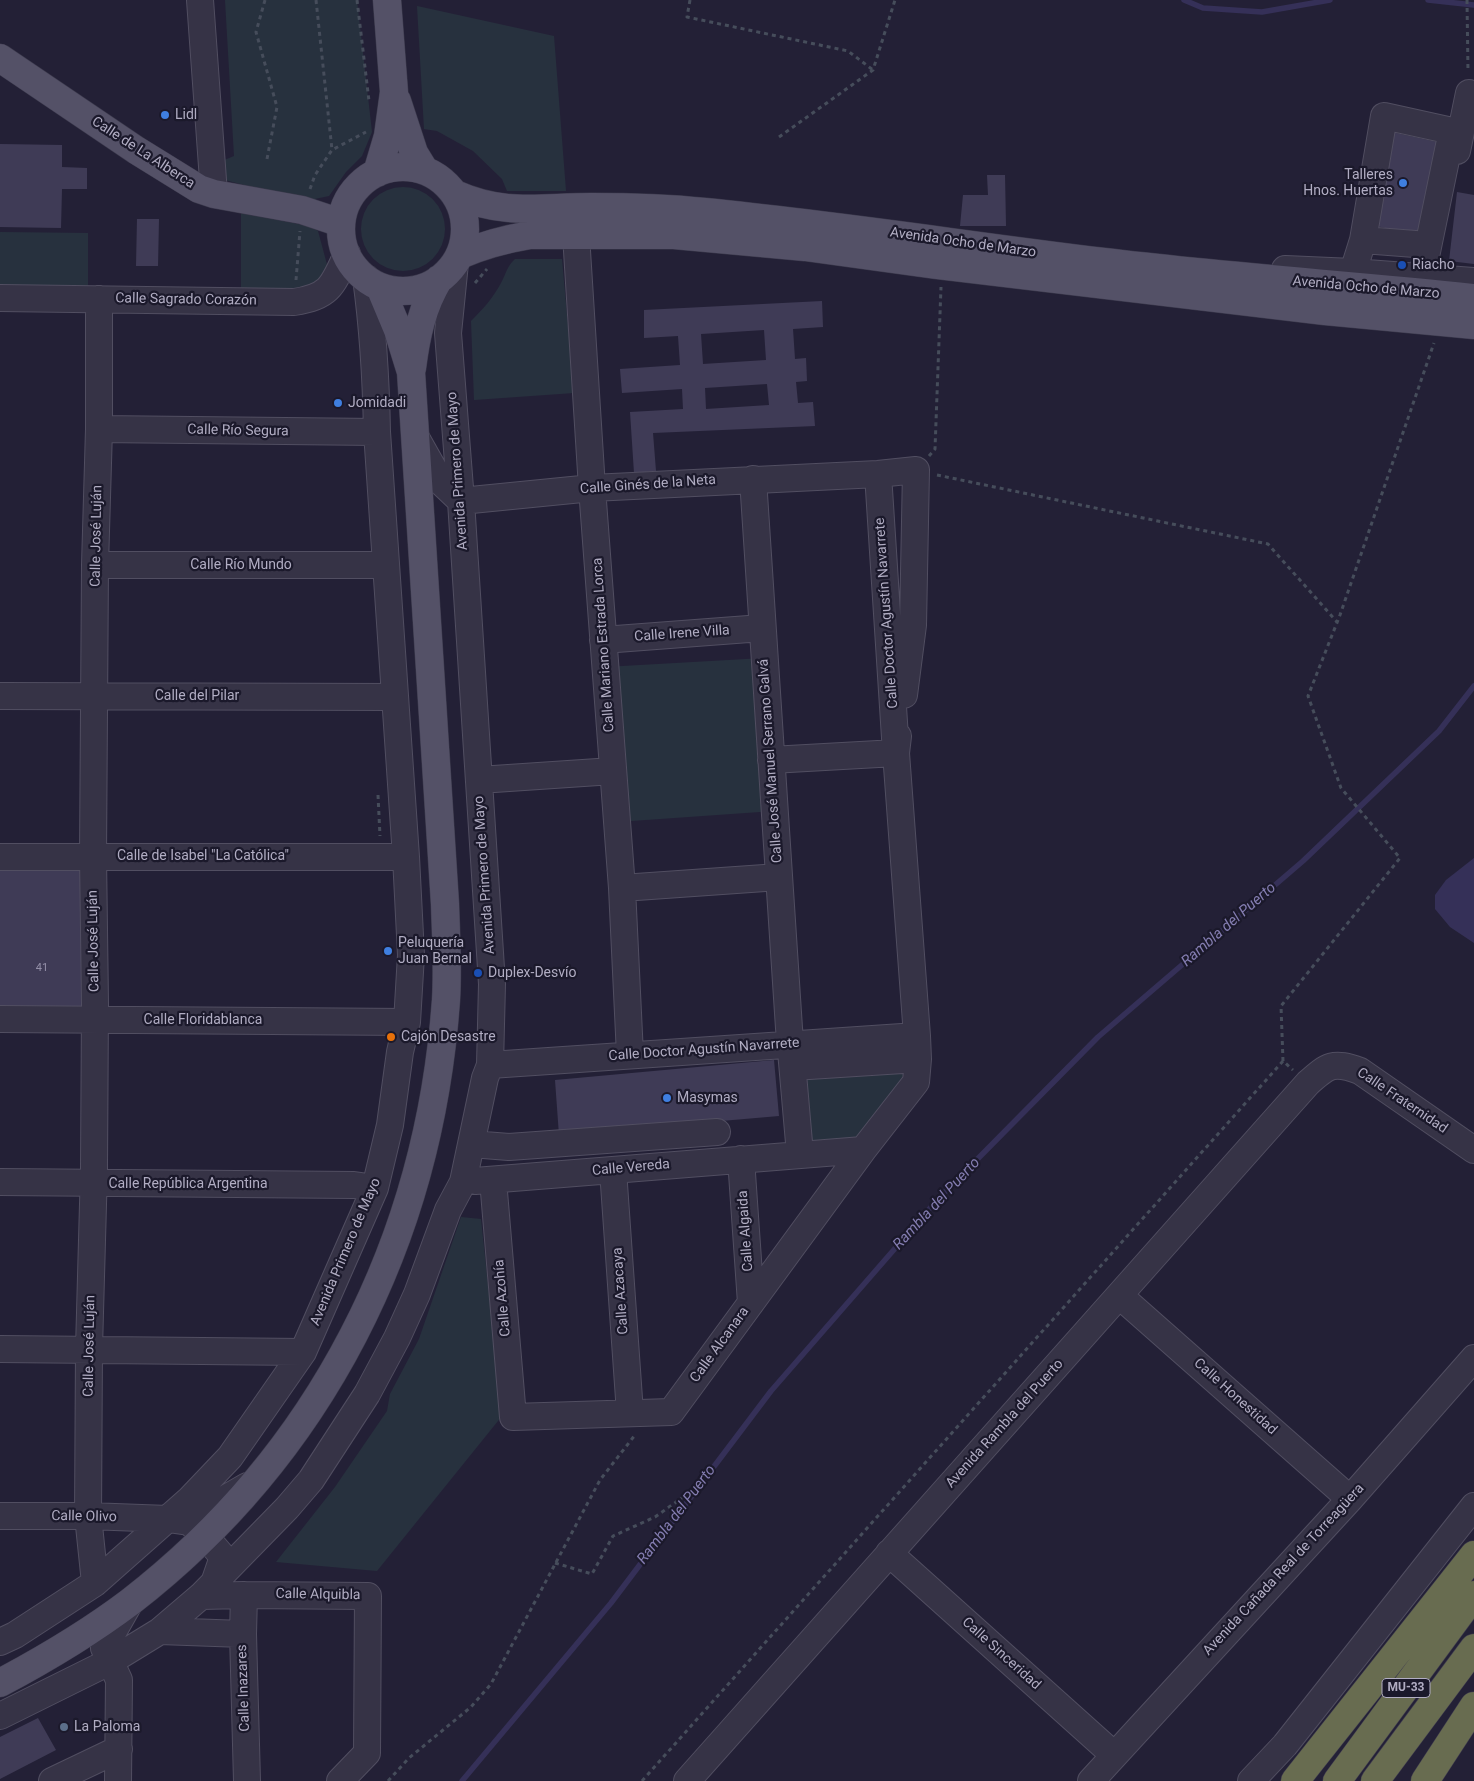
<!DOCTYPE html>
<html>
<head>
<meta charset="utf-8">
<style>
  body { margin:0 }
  canvas { display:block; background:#232036 }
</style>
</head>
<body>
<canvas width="1474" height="1781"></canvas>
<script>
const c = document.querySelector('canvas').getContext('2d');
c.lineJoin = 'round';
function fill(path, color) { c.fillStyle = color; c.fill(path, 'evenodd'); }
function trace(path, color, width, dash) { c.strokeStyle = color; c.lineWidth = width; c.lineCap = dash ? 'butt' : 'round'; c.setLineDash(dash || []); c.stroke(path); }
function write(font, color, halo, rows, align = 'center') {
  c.font = font + ' Roboto,sans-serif'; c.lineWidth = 4.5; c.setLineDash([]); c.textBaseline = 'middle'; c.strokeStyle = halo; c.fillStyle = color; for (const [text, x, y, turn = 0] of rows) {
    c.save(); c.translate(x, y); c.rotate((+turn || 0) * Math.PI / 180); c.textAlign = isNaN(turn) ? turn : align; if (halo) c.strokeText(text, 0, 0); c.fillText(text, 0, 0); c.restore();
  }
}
fill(new Path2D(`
  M 225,0 L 357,0 L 372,132 L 362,156 L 346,172 L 329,196 L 305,201 L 225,180 L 222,161 L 234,156 Z
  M 417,6 L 554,36 L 566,191 L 507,191 L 502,179 L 473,151 L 437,131 L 424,129 Z
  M361 229a42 42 0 1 1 84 0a42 42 0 1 1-84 0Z
  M 241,213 L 309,226 L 318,231 L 329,272 L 319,289 L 241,289 Z
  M 0,232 L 88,233 L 88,287 L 0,286 Z
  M 515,259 L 562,259 L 574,393 L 474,400 L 471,321 C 483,309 493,298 501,283 C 506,274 507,266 515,259 Z
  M 764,658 L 774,811 L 617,822 L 605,667 Z
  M 918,1059 L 863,1150 L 800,1154 L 793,1067 Z
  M 461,1217 L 481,1219 L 502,1416 L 377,1571 L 276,1562 L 335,1487 L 387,1411 L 390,1394 L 419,1339 Z`), '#27313e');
fill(new Path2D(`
  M 1474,858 L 1474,943 L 1450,927 L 1435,909 L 1435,895 L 1446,880 Z`), '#353058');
trace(new Path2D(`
  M 1184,0 L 1203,8 L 1262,12 L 1330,0
  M 1428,0 L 1474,5
  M 462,1781 L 611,1603 L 771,1391 L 938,1199 L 1098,1037 L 1303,861 L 1439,731 L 1474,686`), '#353058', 5.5);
fill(new Path2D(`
  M 1387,131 L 1437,142 L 1417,235 L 1372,225 Z
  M 0,144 L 62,145 L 62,167 L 87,168 L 87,189 L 62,189 L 61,228 L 0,227 Z
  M 987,175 L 1005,175 L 1006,226 L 960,226 L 963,195 L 988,195 Z
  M 1457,192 L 1474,195 L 1474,264 L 1449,261 Z
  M 137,219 L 159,219 L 158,266 L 136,266 Z
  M 822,301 L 823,327 L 793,329 L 795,359 L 806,358 L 807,381 L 796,382 L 798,403 L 813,402 L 815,426 L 653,433 L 656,471 L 634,473 L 630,412 L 683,409 L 682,389 L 622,393 L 620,369 L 680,365 L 678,336 L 644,338 L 644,310 ZM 764,330 L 766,360 L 703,364 L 701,334 ZM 767,384 L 769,405 L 706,409 L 705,388 Z
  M 0,865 L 85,866 L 83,1007 L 0,1007 Z
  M 774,1060 L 779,1116 L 559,1135 L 555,1080 Z
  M 38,1718 L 56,1750 L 0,1779 L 0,1737 Z`), '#3f3b56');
const minor = new Path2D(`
  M 200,0 L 214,194
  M 1457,151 L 1469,93
  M 576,235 L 592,488 L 622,888 L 630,1055
  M 1363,240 L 1428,245
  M 1285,269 L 1353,272 L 1474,281
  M 1353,272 L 1363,240 L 1384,116 L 1452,131 L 1422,276
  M 0,298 L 294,302 C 330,297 333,285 347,254
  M 99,429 L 377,432
  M 415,436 L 441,482 L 461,501 L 592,488 L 878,474 L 916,470 L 913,625 L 904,695
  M 753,479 L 789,1028 L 800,1154
  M 95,565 L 386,565
  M 603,640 L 762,628
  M 0,696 L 395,697
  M 771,760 L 896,753 L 898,736
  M 479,780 L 613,771
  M 0,857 L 406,857
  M 622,888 L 779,877
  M 0,1019 L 407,1022
  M 490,1065 L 917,1036
  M 793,1067 L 918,1059
  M 471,1144 L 509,1147 L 717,1132
  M 741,1159 L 751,1303
  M 613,1170 L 630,1413
  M 493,1180 L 513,1417 L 671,1412 L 863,1150 L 916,1082 L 918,1059 L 917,1036 L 896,753 L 878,474
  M 475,1181 L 863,1150
  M 0,1182 L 354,1185 L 375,1188
  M 1120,1296 L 1350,1499
  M 0,1349 L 303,1352
  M 0,1516 L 88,1516 L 168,1519 L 189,1522 L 205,1536 L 223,1557 L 214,1583
  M 189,1522 L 202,1512 L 247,1486
  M 889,1553 L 1114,1755
  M 95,1583 L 88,1516 L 89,1349 L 94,1168 L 95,1004 L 93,856 L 95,565 L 99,429 L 99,299
  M 244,1595 L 243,1634 L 247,1781
  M 201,1596 L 244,1595 L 368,1596 L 367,1753 L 340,1781
  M 160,1631 L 243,1634
  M 0,1642 L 15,1635 L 95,1583 L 190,1499 L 230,1457 L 303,1352 L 375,1188 L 390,1125 L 400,1052 L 407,1022 L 411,955 L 406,857 L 377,432 C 376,380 373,329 366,278
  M 0,1716 L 111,1661 L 160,1631 L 201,1596 L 287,1508 L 311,1480 L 367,1394 L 397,1338 L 417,1294 L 448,1210 L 463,1182 L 485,1078 L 490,1065 L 492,984 L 461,501 L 448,333 L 455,263
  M 52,1781 L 119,1749
  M 118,1781 L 119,1680 L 104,1648 L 130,1602
  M 687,1781 L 1308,1083 C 1328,1065 1333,1061 1360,1071 L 1474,1150
  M 1091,1781 L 1350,1499 L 1474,1358
  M 1251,1781 L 1285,1745 L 1474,1506`);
const major = new Path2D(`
  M 0,58 L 136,150 L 199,189 L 214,194 L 302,210 L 332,220 L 341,225
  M 397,101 L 414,153 L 425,171
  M341 229a62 62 0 1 1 124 0a62 62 0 1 1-124 0Z
  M 377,173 L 388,136 L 394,92 L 387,0
  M 455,194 C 504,216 540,207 591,207 C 629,207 667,208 705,212 C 838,225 971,246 1104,262 C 1227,277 1351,285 1474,298
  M 460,255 C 483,245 506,239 530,235 L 674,235 L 805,247 L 936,265 L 1325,311 L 1474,325
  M 412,368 C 416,336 422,307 439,279
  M 0,1683 C 45,1659 89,1633 130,1602 C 321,1454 429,1240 446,1000 C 448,968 446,936 445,904 L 411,372 L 398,330 L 380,287`);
const highway = new Path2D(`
  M 1295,1781 L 1474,1555
  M 1337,1781 L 1474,1595
  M 1375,1781 L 1474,1648
  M 1425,1781 L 1474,1706`);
trace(minor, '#514e61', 28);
trace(major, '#3c3a4d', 29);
trace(highway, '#3e3b4e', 29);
trace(new Path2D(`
  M 265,0 L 256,32 L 277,107 L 267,159
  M 316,0 L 332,150
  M 357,0 L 369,101
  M 690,0 L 687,17 L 848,51 L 873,70
  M 1467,0 L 1468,72
  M 779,137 L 873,70 L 895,0
  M 310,189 L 315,175 L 332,150 L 366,132
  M 296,280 L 300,231
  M 475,283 L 487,269
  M 929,456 L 935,449 L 941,287
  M 937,475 L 1268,544 L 1337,622
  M 378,795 L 380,836
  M 1283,1061 L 1281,1006 L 1400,858 L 1341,788 L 1308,696 L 1340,615 L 1434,343
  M 555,1563 L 592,1574 L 613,1536 L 655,1517 L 700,1485
  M 388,1781 L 409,1758 L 471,1707 L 491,1684 L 600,1480 L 635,1435
  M 642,1781 L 1283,1061 L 1293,1070`), '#464d5b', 3, [4, 4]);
trace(minor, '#363346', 26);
trace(major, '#545167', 28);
trace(highway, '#686c50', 28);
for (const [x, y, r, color] of [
  [165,115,5,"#3f7fe0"],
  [1403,183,5,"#3f7fe0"],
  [1402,265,5,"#1a4fb4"],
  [338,403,5,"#3f7fe0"],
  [388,951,5,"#3f7fe0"],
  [478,973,5,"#1a4fb4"],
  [391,1037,5,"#e8710a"],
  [667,1098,5,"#3f7fe0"],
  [64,1727,5,"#5c6f8a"]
]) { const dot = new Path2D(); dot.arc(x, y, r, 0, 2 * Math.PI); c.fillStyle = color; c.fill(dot); trace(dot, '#1b192b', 2); }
write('11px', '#9490a8', null, [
  ["41",42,968]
]);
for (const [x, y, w] of [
  [1406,1688,48]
]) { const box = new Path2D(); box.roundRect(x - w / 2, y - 9.5, w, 19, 4); c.fillStyle = '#1b192b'; c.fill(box); trace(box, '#b1adc3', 1); }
write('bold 12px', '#b1adc3', null, [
  ["MU-33",1406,1688]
]);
write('14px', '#b1adc3', '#1b192b', [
  ["Lidl",175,115],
  ["Talleres",1393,175,"right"],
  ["Hnos. Huertas",1393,191,"right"],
  ["Riacho",1412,265],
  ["Jomidadi",348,403],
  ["Peluquería",398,943],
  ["Juan Bernal",398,959],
  ["Duplex-Desvío",488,973],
  ["Cajón Desastre",401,1037],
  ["Masymas",677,1098],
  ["La Paloma",74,1727]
], 'left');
write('14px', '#b1adc3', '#1b192b', [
  ["Calle de La Alberca",143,153,33],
  ["Avenida Ocho de Marzo",963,243,8],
  ["Avenida Ocho de Marzo",1366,288,5],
  ["Calle Sagrado Corazón",186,300,1],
  ["Calle Río Segura",238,431,1],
  ["Avenida Primero de Mayo",458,471,-94],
  ["Calle Ginés de la Neta",648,485,-4],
  ["Calle José Luján",97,536,-89],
  ["Calle Río Mundo",241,565],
  ["Calle Doctor Agustín Navarrete",887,613,-94],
  ["Calle Irene Villa",682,634,-4],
  ["Calle Mariano Estrada Lorca",604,645,-94],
  ["Calle del Pilar",197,696],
  ["Calle José Manuel Serrano Galvá",771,761,-94],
  ["Calle de Isabel \"La Católica\"",203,856],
  ["Avenida Primero de Mayo",485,875,-94],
  ["Calle José Luján",94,941,-91],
  ["Calle Floridablanca",203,1020],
  ["Calle Doctor Agustín Navarrete",704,1050,-4],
  ["Calle Fraternidad",1402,1101,34],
  ["Calle Vereda",631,1168,-5],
  ["Calle República Argentina",188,1184],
  ["Calle Algaida",746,1231,-94],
  ["Avenida Primero de Mayo",346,1252,-67],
  ["Calle Azacaya",621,1291,-94],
  ["Calle Azohía",503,1298,-95],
  ["Calle Alcanara",720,1345,-54],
  ["Calle José Luján",90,1346,-89],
  ["Calle Honestidad",1235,1397,42],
  ["Avenida Rambla del Puerto",1005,1424,-48],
  ["Calle Olivo",84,1517,1],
  ["Avenida Cañada Real de Torreagüera",1284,1570,-47],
  ["Calle Alquibla",318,1595,1],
  ["Calle Sinceridad",1001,1654,42],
  ["Calle Inazares",244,1688,-92]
]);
write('italic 15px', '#847db1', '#1b192b', [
  ["Rambla del Puerto",1229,925,-41],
  ["Rambla del Puerto",937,1204,-47],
  ["Rambla del Puerto",677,1515,-53]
]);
</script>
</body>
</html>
